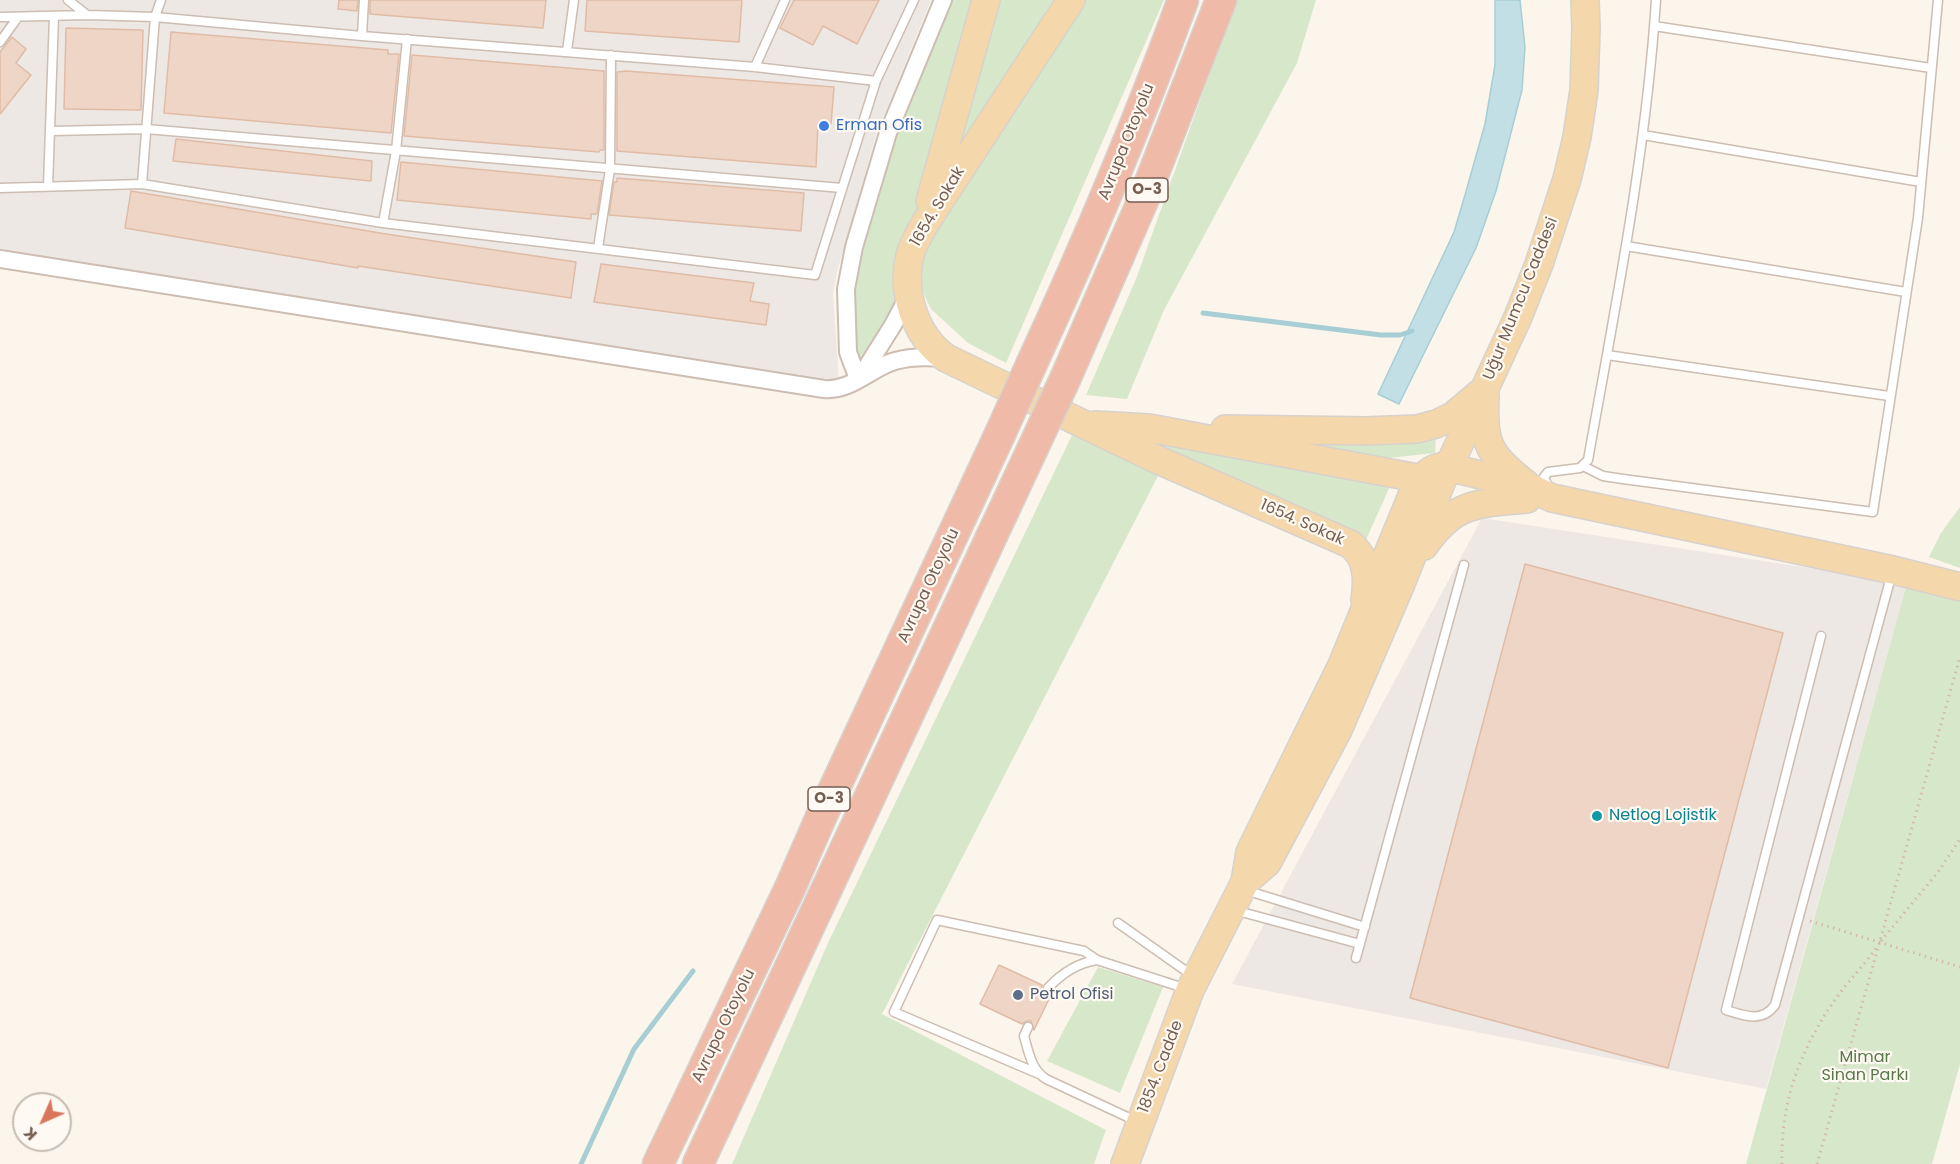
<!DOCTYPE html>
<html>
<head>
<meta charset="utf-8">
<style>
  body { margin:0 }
  #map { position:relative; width:1960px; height:1164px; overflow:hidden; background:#fbf5eb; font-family:Poppins,sans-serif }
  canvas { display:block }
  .north { position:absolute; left:12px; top:1092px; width:60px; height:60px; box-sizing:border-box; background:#fef9f2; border:2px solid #c7bbb1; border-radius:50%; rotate:225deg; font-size:16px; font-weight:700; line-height:24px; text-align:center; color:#755d50 }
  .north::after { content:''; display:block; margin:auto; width:21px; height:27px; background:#da765b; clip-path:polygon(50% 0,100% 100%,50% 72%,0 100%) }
</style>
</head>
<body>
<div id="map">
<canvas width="1960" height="1164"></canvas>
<div class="north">K</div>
</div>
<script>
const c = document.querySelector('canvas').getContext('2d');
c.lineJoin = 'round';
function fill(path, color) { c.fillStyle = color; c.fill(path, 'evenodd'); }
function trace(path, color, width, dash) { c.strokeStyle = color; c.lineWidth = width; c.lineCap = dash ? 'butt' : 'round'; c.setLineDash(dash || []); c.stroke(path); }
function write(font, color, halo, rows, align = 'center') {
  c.font = font + ' Poppins,sans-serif'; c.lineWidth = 4.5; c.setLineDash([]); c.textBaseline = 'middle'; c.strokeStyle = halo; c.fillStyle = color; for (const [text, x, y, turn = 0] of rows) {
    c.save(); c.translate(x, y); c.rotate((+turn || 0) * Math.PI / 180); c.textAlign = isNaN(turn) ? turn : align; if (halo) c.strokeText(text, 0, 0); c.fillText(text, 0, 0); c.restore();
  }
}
fill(new Path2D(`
  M 0,0 L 931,0 L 876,135 L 837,272 L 833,294 L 840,397 L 0,266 Z
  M 1482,518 L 1907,583 L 1766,1089 L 1232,984 Z`), '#ede8e4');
fill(new Path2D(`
  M 943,0 L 986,0 L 909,285 L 858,379 L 846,289 L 854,247 Z
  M 999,0 L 1053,0 L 965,140 L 962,140 L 964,118 Z
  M 1085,0 L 1164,0 L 1006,363 L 968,343 L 931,309 L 917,279 L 918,257 L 982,148 Z
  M 1236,0 L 1316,0 L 1297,63 L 1164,310 L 1127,399 L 1086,395 L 1136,279 Z
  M 1073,433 L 1160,472 L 882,1014 L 1106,1130 L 1094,1164 L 732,1164 L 828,943 Z
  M 1436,435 L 1435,453 L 1379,459 L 1262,437 Z
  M 1161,443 L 1391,484 L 1365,542 C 1341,516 1294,509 1261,495 C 1227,480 1195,463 1161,447 Z
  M 1960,507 L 1960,568 L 1929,557 L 1941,533 Z
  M 1907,583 L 1960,600 L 1960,1064 L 1932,1164 L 1746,1164 Z
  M 1098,967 L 1163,987 L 1120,1093 L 1047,1061 Z`), '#d7e8ca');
const water = new Path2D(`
  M 1495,0 L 1520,0 L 1525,47 L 1522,90 L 1496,191 L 1476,248 L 1399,404 L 1378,394 L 1454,232 L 1465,195 L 1485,124 L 1495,65 Z`);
fill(water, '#c1dfe4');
trace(water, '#a8ced5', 1.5);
trace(new Path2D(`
  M 1203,313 L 1381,335 L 1400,335 L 1412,331
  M 581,1164 L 634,1049 L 693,971`), '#a8ced5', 5);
const building = new Path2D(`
  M 339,0 L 358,0 L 357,11 L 338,9 Z
  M 370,0 L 546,0 L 543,28 L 370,14 Z
  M 587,0 L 742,0 L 739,42 L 585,31 Z
  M 794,0 L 879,0 L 857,44 L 823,26 L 813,45 L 780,28 Z
  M 66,28 L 143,30 L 141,110 L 64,109 Z
  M 171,32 L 388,50 L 388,54 L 399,54 L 391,133 L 164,113 Z
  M 12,37 L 26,49 L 16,63 L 31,75 L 0,114 L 0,52 Z
  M 412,55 L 604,71 L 604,150 L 600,150 L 599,152 L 404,136 Z
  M 626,71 L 834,87 L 831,124 L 818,123 L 816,167 L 617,151 L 617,72 Z
  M 176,139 L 372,161 L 371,181 L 173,161 Z
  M 401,162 L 602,181 L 597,214 L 591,214 L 591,219 L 397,200 Z
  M 617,178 L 804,193 L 801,231 L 609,215 L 614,182 L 617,182 Z
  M 131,191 L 386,234 L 576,262 L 571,298 L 358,266 L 358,268 L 125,228 Z
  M 601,264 L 754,283 L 750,301 L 769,304 L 766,325 L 594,302 Z
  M 1525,564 L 1783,633 L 1668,1068 L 1410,998 Z
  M 999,965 L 1042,985 L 1042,990 L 1046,994 L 1052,993 L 1034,1030 L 1031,1021 L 1027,1021 L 1022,1024 L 980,1004 Z`);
fill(building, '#efd5c5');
trace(building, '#e0bca7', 1.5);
const lane = new Path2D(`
  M 68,0 L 87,15
  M 0,17 L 88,15 L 155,17 L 362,36 L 755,67 L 876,81 L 914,0
  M 1654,26 L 1931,68
  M 362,36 L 364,0
  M 0,42 L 18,17
  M 567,51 L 574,0
  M 755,67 L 785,0
  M 51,131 L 146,129 L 842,188
  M 1643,135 L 1921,182
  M 142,184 L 155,17 L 161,0
  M 48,186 L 54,16
  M 0,188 L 142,184 L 383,223 L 815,275 L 876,81
  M 383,223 L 396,151 L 407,39
  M 1626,246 L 1906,292
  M 598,248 L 610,169 L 611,55
  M 1607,355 L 1889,396
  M 1583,466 L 1603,476 L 1623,479 L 1873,512 L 1918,218 L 1938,0
  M 1549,489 L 1544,477 L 1548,472 L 1580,468 L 1588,460 C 1615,308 1646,155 1656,0
  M 1821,636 L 1726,1010 C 1745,1016 1762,1023 1775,1005 L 1892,573
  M 1245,890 L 1365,927
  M 1234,910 L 1360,944
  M 1118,923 L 1193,976
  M 1356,958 L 1464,565
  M 1048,988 C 1061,974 1077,963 1097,960 L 1187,989
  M 1028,1027 L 1024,1036 C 1029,1053 1031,1069 1046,1079 L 1138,1122
  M 1039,1074 L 894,1012 L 937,920 L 1084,951 L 1097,960`);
const street = new Path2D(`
  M 0,259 L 824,389 C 849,391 867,372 889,363 C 908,356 926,357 946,358
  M 861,376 L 893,325 L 909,295
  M 858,379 L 848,352 L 846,289 L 854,247 L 888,133 L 943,0`);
const primary = new Path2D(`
  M 1071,0 L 924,225 C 919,235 913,244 910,255 C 901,292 915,336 946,358 L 1156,459 L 1350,544 C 1368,558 1368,579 1365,600
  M 930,201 L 986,0
  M 1485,396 C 1483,445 1488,454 1527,485
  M 1095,425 L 1149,428 L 1439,482
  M 1225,429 L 1366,431 L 1417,429 L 1436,424 L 1453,416 L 1479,394
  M 1424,546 C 1455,501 1477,504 1527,499
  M 1245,882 L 1267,863 L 1338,730 L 1400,586 L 1441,483 L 1518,317 L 1539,264 L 1567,179 L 1577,137 L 1584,90 L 1586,28 L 1585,0
  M 1125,1164 L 1190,990 L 1245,882 L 1250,852 L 1342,665 L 1414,491 C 1422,477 1431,465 1448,467 L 1529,487 L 1552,498 L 1893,570 L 1960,587`);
const highway = new Path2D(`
  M 1032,363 C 1087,244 1138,123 1183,0
  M 1066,377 L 1144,198 L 1221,0
  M 658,1164 L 790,888 L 821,817 L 1000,434
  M 698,1164 L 1032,450`);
trace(lane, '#cdbdb2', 11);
trace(street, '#cdbdb2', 20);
trace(primary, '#d8d2ce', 30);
trace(highway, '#d8d2ce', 33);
trace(new Path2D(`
  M 1810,921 L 1960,967
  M 1881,941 L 1938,872 L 1960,839
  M 1782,1164 C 1780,1101 1802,1044 1840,993 C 1852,977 1866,963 1877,947
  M 1817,1164 L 1960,657`), '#d4b8a8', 3, [1.5, 4.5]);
trace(lane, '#fff', 8);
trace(street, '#fff', 16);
trace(primary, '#f4d7aa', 27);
trace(highway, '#f0baa8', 30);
const highwayBridge = new Path2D(`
  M 1000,434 L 1032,363
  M 1032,450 L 1066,377`);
trace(highwayBridge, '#d8d2ce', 33, []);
trace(highwayBridge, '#f0baa8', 30);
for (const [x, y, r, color] of [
  [824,126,6,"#3f7fe0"],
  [1597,816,6,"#0f9aa8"],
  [1018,995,6,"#5c6f8a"]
]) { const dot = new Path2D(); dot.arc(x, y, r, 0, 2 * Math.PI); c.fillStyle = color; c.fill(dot); trace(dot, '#fef9f2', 2); }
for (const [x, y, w] of [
  [1147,190,42],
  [829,799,42]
]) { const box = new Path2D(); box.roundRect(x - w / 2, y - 12, w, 24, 4.5); c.fillStyle = '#fef9f2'; c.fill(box); trace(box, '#755d50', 1.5); }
write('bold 15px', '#755d50', null, [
  ["O-3",1147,190],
  ["O-3",829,799]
]);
write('16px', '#366cbe', '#fef9f2', [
  ["Erman Ofis",836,126]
], 'left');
write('16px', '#755d50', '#fef9f2', [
  ["Avrupa Otoyolu",1127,142,-68],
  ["1654. Sokak",938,207,-59],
  ["Uğur Mumcu Caddesi",1521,299,-68],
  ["1654. Sokak",1302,523,24],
  ["Avrupa Otoyolu",929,586,-65],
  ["Avrupa Otoyolu",724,1026,-64],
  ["1854. Cadde",1161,1067,-69]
]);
write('16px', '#0d838f', '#fef9f2', [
  ["Netlog Lojistik",1609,816]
], 'left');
write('16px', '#4e5e75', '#fef9f2', [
  ["Petrol Ofisi",1030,995]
], 'left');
write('16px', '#577948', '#fef9f2', [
  ["Mimar",1865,1058],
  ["Sinan Parkı",1865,1076]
]);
</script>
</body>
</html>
